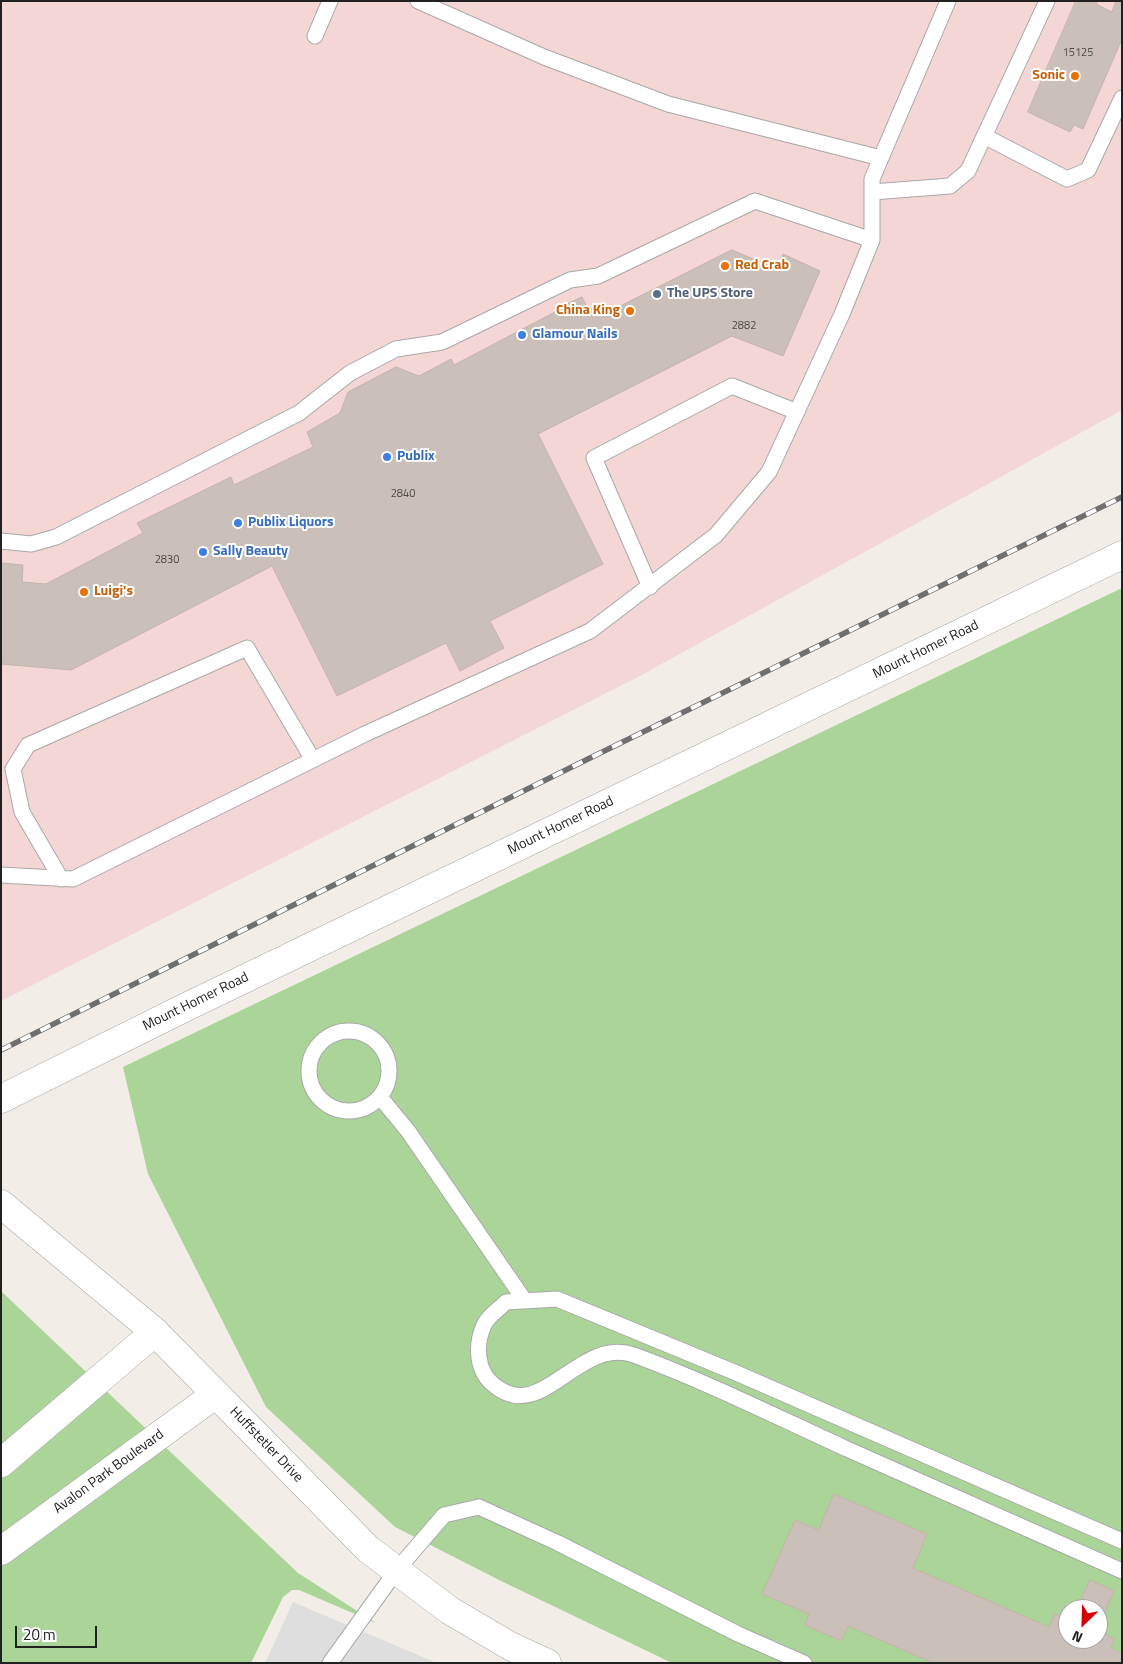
<!DOCTYPE html>
<html>
<head>
<meta charset="utf-8">
<style>
  body { margin:0 }
  #map { position:relative; width:1123px; height:1664px; overflow:hidden; background:#f2eee7; font-family:"Titillium Web",sans-serif }
  canvas { display:block }
  .frame { position:absolute; inset:0; border:2px solid #212121; pointer-events:none }
  .north { position:absolute; left:1058px; top:1599px; width:50px; height:50px; box-sizing:border-box; background:#fff; border:1px solid #a6a6a6; border-radius:50%; rotate:204deg; font-size:14px; font-weight:700; line-height:20px; text-align:center; color:#212121 }
  .north::after { content:''; display:block; margin:auto; width:18px; height:22px; background:#d20005; clip-path:polygon(50% 0,100% 100%,50% 72%,0 100%) }
  .scale { position:absolute; left:15px; top:1626px; width:82px; height:22px; box-sizing:border-box; border:2px solid #212121; border-top:0; padding-left:6px; font-size:15px; line-height:18px; white-space:nowrap; color:#212121; -webkit-text-stroke:4px #fff; paint-order:stroke }
</style>
</head>
<body>
<div id="map">
<canvas width="1123" height="1664"></canvas>
<div class="frame"></div>
<div class="north">N</div>
<div class="scale">20 m</div>
</div>
<script>
const c = document.querySelector('canvas').getContext('2d');
c.lineJoin = 'round';
function fill(path, color) { c.fillStyle = color; c.fill(path, 'evenodd'); }
function trace(path, color, width, dash) { c.strokeStyle = color; c.lineWidth = width; c.lineCap = dash ? 'butt' : 'round'; c.setLineDash(dash || []); c.stroke(path); }
function write(font, color, halo, rows, align = 'center') {
  c.font = font + ' "Titillium Web",sans-serif'; c.lineWidth = 4; c.setLineDash([]); c.textBaseline = 'middle'; c.strokeStyle = halo; c.fillStyle = color; for (const [text, x, y, turn = 0] of rows) {
    c.save(); c.translate(x, y); c.rotate((+turn || 0) * Math.PI / 180); c.textAlign = isNaN(turn) ? turn : align; if (halo) c.strokeText(text, 0, 0); c.fillText(text, 0, 0); c.restore();
  }
}
fill(new Path2D(`
  M 293,1602 L 437,1663 L 265,1663 Z`), '#dfdede');
fill(new Path2D(`
  M 1,1 L 1122,1 L 1122,410 L 638,677 L 1,1001 Z`), '#f4d6d5');
fill(new Path2D(`
  M 1122,588 L 1122,1663 L 672,1663 L 501,1581 L 395,1527 L 266,1407 L 148,1174 L 123,1067 ZM 1068,1609 L 1098,1609 L 1098,1639 L 1068,1639 Z
  M 1,1291 L 298,1573 L 376,1623 L 299,1590 L 292,1590 L 283,1597 L 251,1663 L 1,1663 Z`), '#abd598');
const building = new Path2D(`
  M 1076,1 L 1097,1 L 1096,4 L 1112,12 L 1116,1 L 1122,1 L 1122,39 L 1083,129 L 1074,125 L 1070,132 L 1028,112 Z
  M 732,250 L 777,269 L 783,254 L 820,271 L 783,356 L 732,336 L 538,434 L 603,564 L 490,621 L 504,648 L 460,671 L 446,643 L 337,696 L 272,566 L 71,670 L 1,664 L 1,563 L 23,565 L 22,582 L 46,584 L 143,533 L 137,523 L 231,477 L 234,485 L 313,447 L 307,432 L 340,413 L 348,392 L 396,367 L 419,376 L 451,359 L 454,365 L 557,311 L 555,309 L 582,297 L 588,309 L 614,309 Z
  M 834,1494 L 927,1534 L 913,1568 L 1049,1627 L 1055,1613 L 1068,1619 L 1068,1639 L 1098,1639 L 1098,1631 L 1115,1639 L 1111,1648 L 1122,1653 L 1122,1663 L 933,1663 L 848,1626 L 841,1641 L 805,1625 L 809,1614 L 762,1594 L 795,1520 L 818,1530 Z
  M 1090,1580 L 1114,1591 L 1098,1628 L 1098,1609 L 1077,1609 Z`);
fill(building, '#cbc0b9');
trace(building, '#c6b4a8', 1);
const service = new Path2D(`
  M 418,1 L 544,57 L 668,104 L 881,158
  M 315,36 L 330,1
  M 984,136 L 1067,179 L 1088,170 L 1122,98
  M 872,192 L 950,186 L 968,171 L 1047,1
  M 1,541 L 31,544 L 56,537 L 299,413 L 350,373 L 396,349 L 442,342 L 570,280 L 598,276 L 755,201 L 872,240
  M 650,587 L 594,458 L 732,386 L 797,412
  M 1,875 L 73,879 L 365,734 L 590,631 L 716,535 L 769,472 L 842,314 L 872,240 L 872,179 L 948,1
  M 61,879 L 22,812 L 13,769 L 28,745 L 247,648 L 313,760
  M309 1071a40 40 0 1 1 80 0a40 40 0 1 1-80 0Z
  M 380,1097 L 408,1131 L 525,1301
  M 1122,1541 L 734,1372 L 557,1299 L 506,1302 C 499,1309 487,1317 484,1325 C 475,1345 476,1372 495,1386 C 543,1424 578,1336 634,1355 C 707,1382 777,1417 847,1449 C 938,1490 1030,1530 1122,1571
  M 330,1663 L 396,1571 L 444,1515 L 479,1507 L 558,1543 L 738,1634 L 804,1663`);
const minor = new Path2D(`
  M 1,1099 L 182,1009 L 1122,555
  M 1,1463 L 155,1332
  M 1,1551 L 216,1394`);
const tertiary = new Path2D(`
  M 1,1204 L 155,1332 L 368,1549 L 449,1610 L 510,1646 L 547,1663`);
trace(service, '#a8a8a8', 17);
trace(minor, '#a8a8a8', 29);
trace(tertiary, '#a8a8a8', 29);
trace(service, '#fff', 15);
trace(minor, '#fff', 28);
trace(tertiary, '#fff', 28);
const rail = new Path2D(`
  M 1,1050 L 590,758 L 1122,497`);
trace(rail, '#6f6f6f', 5.5);
trace(rail, '#fff', 4, [11]);
for (const [x, y, r, color] of [
  [1075,76,5,"#e8710a"],
  [725,266,5,"#e8710a"],
  [657,294,5,"#5c6f8a"],
  [630,311,5,"#e8710a"],
  [522,335,5,"#3f7fe0"],
  [387,457,5,"#3f7fe0"],
  [238,523,5,"#3f7fe0"],
  [203,552,5,"#3f7fe0"],
  [84,592,5,"#e8710a"]
]) { const dot = new Path2D(); dot.arc(x, y, r, 0, 2 * Math.PI); c.fillStyle = color; c.fill(dot); trace(dot, '#fff', 2); }
write('11px', '#4c4947', null, [
  ["15125",1078,53],
  ["2882",744,326],
  ["2840",403,494],
  ["2830",167,560]
]);
write('bold 14px', '#c56008', '#fff', [
  ["Sonic",1065,76],
  ["Red Crab",735,266,"left"],
  ["China King",620,311],
  ["Luigi's",94,592,"left"]
], 'right');
write('bold 14px', '#4e5e75', '#fff', [
  ["The UPS Store",667,294]
], 'left');
write('bold 14px', '#366cbe', '#fff', [
  ["Glamour Nails",532,335],
  ["Publix",397,457],
  ["Publix Liquors",248,523],
  ["Sally Beauty",213,552]
], 'left');
write('14px', '#212121', '#fff', [
  ["Mount Homer Road",926,650,-26],
  ["Mount Homer Road",561,826,-26],
  ["Mount Homer Road",196,1002,-26],
  ["Huffstetler Drive",266,1445,46],
  ["Avalon Park Boulevard",109,1472,-36]
]);
</script>
</body>
</html>
